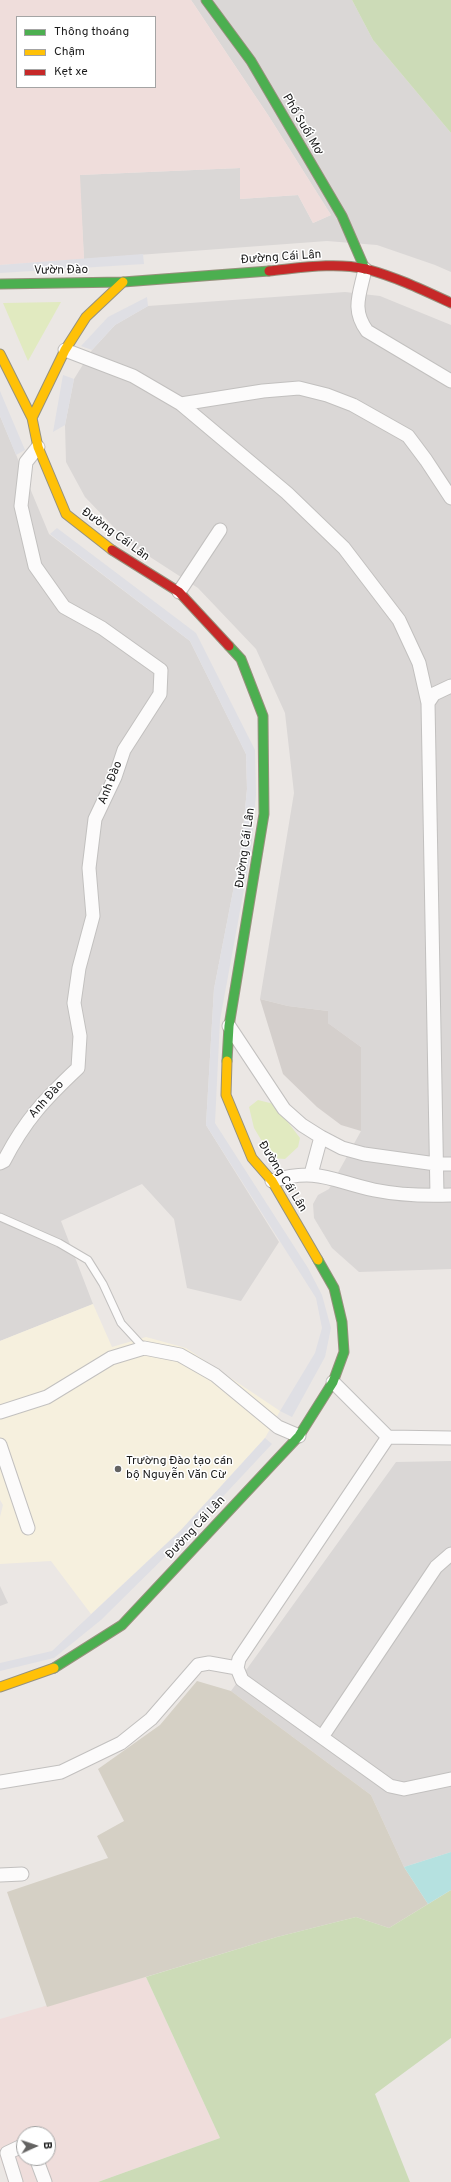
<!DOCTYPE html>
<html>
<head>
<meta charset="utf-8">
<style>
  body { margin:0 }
  #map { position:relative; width:451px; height:2182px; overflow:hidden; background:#ebe7e4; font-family:Overpass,sans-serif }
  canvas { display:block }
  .legend { position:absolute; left:16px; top:16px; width:140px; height:72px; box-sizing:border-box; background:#fff; border:1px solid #a4a4a4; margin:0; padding:5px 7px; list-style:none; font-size:12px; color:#1c1c1c }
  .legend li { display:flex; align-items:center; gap:8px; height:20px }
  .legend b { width:20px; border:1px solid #a4a4a4 }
  .north { position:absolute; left:16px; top:2126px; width:40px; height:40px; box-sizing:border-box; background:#fff; border:1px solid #a4a4a4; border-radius:50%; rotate:87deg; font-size:11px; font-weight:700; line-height:16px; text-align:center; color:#1c1c1c }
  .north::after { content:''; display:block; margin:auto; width:14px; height:18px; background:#646362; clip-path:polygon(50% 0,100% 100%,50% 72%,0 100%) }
</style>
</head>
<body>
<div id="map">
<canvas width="451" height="2182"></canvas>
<ul class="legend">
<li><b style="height:5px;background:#4caf50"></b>Thông thoáng</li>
<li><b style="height:5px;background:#ffc107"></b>Chậm</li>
<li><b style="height:5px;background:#c62828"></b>Kẹt xe</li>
</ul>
<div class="north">B</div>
</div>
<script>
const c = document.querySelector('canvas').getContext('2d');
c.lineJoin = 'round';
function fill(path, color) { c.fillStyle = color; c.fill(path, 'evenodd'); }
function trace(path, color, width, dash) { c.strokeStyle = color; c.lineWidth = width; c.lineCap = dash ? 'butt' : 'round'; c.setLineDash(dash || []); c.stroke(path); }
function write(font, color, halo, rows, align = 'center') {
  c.font = font + ' Overpass,sans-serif'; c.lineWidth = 3; c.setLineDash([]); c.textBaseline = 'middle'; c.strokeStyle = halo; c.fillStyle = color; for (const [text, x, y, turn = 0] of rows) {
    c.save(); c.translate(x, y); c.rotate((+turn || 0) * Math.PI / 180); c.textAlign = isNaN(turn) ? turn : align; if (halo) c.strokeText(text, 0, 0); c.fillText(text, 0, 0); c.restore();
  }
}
fill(new Path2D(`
  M 191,0 L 352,0 L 373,40 L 451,133 L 451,272 L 435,265 L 377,245 L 327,241 L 84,259 L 79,175 L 240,168 L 240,199 L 298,195 L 313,223 L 331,215 L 268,115 Z
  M 345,292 L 380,296 L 451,325 L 451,1269 L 359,1272 L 332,1248 L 314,1218 L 313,1204 L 318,1195 L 329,1189 L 361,1131 L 361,1047 L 328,1023 L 328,1011 L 288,1006 L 260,999 L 294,793 L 285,713 L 256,649 L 198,588 L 130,544 L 85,497 L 66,462 L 65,425 L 74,379 L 92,350 L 115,325 L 148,306 Z
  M 0,416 L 49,534 L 190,641 L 246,754 L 247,789 L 241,850 L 214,989 L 206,1125 L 279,1242 L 241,1301 L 187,1288 L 174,1219 L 142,1184 L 61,1221 L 93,1304 L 0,1341 Z
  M 451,1461 L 451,1852 L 404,1867 L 371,1795 L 231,1691 L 396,1462 Z
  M 0,1586 L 8,1603 L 0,1606 Z`), '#dad7d6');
fill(new Path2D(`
  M 93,1304 L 112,1347 L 146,1337 L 186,1348 L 280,1411 L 265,1438 L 181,1530 L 91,1614 L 51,1561 L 0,1564 L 0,1517 L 3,1505 L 0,1500 L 0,1341 Z`), '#f6f0de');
fill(new Path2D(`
  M 0,0 L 191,0 L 268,115 L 331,215 L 313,223 L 298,195 L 240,199 L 240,168 L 80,175 L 84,259 L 0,265 ZM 17,17 L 155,17 L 155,87 L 17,87 Z
  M 146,1977 L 220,2138 L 98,2182 L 8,2182 L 0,2157 L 0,2019 ZM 24,2134 L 48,2134 L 48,2158 L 24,2158 Z`), '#efdddb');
fill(new Path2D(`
  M 197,1681 L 231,1691 L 371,1795 L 404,1867 L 428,1904 L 389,1928 L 356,1917 L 277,1937 L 47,2007 L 7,1892 L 108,1858 L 97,1836 L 124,1821 L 98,1769 L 160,1725 Z`), '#d5d0c5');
fill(new Path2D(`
  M 61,302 L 28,361 L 3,303 Z
  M 258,1100 L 274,1104 L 300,1138 L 298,1147 L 285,1159 L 272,1158 L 254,1128 L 249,1107 Z`), '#e1eac0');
fill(new Path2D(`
  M 352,0 L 451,0 L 451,133 L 373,40 Z
  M 451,1890 L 451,2038 L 375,2094 L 410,2182 L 98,2182 L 220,2138 L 146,1977 L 277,1937 L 356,1917 L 389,1928 Z`), '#ccdbb7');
fill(new Path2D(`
  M 143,254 L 144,264 L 0,273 L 0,265 Z
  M 147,297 L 148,306 L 115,325 L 92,350 L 81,346 L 108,317 Z
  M 63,375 L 74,379 L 65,425 L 53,432 Z
  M 0,391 L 25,450 L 16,455 L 0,416 Z
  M 57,528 L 196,633 L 255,750 L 256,795 L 251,851 L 220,1020 L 215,1123 L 308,1268 L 322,1295 L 331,1328 L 325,1357 L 292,1417 L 280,1411 L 315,1353 L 322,1328 L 316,1298 L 206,1125 L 214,989 L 241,850 L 247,789 L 246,754 L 190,641 L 50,534 Z
  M 265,1438 L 272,1444 L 185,1537 L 101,1620 L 54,1658 L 0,1671 L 0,1663 L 52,1651 L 181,1530 Z`), '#dfdfe4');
fill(new Path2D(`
  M 451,1852 L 451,1890 L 428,1904 L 404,1867 Z`), '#b5e1e0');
fill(new Path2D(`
  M 260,999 L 288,1006 L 328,1011 L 328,1023 L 361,1047 L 361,1131 L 341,1125 L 317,1107 L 283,1074 Z`), '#d4cfcc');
const lane = new Path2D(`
  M 0,1217 L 59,1243 L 88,1260 L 103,1284 L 121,1323 L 144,1348`);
const street = new Path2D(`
  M 365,269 C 360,294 351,309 367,331 L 451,381
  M 65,350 L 133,376 L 181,404 L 287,493 L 344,548 L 399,620 L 419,663 L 428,703
  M 181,404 L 263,391 L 299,388 L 327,395 L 353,405 L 408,436 L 426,460 L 451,498
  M 179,592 L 220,530
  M 229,1026 L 284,1109 L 302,1125 L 321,1137 L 342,1148 L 364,1154 L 436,1164 L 451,1164
  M 0,1163 L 4,1161 C 25,1120 45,1099 78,1068 L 80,1036 L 74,1003 L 79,968 L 93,916 L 89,868 L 95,819 L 115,777 L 124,750 L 160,694 L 161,670 L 102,628 L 64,607 L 35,566 L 21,506 L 26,462 L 38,447
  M 311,1174 L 321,1137
  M 272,1181 C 317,1167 332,1181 374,1190 C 399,1195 425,1196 451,1195
  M 437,1195 L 428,703 L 434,694 L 451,686
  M 333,1382 L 388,1437 L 451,1438
  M 0,1412 L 47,1397 L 111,1358 L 144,1348 L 180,1355 L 215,1375 L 278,1427 L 299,1436
  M 388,1437 L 239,1659 L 237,1668 L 242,1680 L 390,1786 L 404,1789 L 451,1779
  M 0,1445 L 28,1528
  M 322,1737 L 436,1567 L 451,1554
  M 0,1782 L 61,1772 L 121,1743 L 151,1719 L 198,1665 L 209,1663 L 237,1668
  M 0,1875 L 22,1874
  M 36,2158 L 45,2182
  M 16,2182 L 7,2153 L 24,2145`);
const fast = new Path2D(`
  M 206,0 L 251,61 L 342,216 L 365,269
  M 0,284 L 123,282 L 269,271
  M 227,1061 L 229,1026 L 264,814 L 263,716 L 241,659 L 229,646
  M 54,1668 L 122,1625 L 299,1436 L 333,1382 L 344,1352 L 342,1322 L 334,1288 L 318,1260`);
const slow = new Path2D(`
  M 0,354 L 32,418 L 38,447 L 66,514 L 112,550
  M 32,418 L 65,350 L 86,317 L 123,282
  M 227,1061 L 226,1095 L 252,1158 L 272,1181 L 318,1260
  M 0,1687 L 54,1668`);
const jam = new Path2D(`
  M 269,271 C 300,268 335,262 366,269 C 396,277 423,290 451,303
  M 112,550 L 179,592 L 229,646`);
trace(lane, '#c2c0bf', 9);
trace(street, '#c2c0bf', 15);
trace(fast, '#96917c', 11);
trace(slow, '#96917c', 11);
trace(jam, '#96917c', 11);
trace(lane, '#fcfbfb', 7);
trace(street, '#fcfbfb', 13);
trace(fast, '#4caf50', 9);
trace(slow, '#ffc107', 9);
trace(jam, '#c62828', 9);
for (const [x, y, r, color] of [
  [118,1469,4,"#646362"]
]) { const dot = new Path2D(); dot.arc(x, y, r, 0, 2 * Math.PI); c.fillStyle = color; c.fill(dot); trace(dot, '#fff', 1.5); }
write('12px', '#1c1c1c', '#fff', [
  ["Phố Suối Mơ",302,125,60],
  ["Đường Cái Lân",281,258,-4],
  ["Vườn Đào",61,271,-1],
  ["Đường Cái Lân",115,535,36],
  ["Anh Đào",111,783,-68],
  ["Đường Cái Lân",246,848,-82],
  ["Anh Đào",47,1100,-48],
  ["Đường Cái Lân",282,1177,58],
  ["Đường Cái Lân",196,1528,-47]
]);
write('12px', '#1c1c1c', '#fff', [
  ["Trường Đào tạo cán",126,1462],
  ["bộ Nguyễn Văn Cừ",126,1476]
], 'left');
</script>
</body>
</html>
